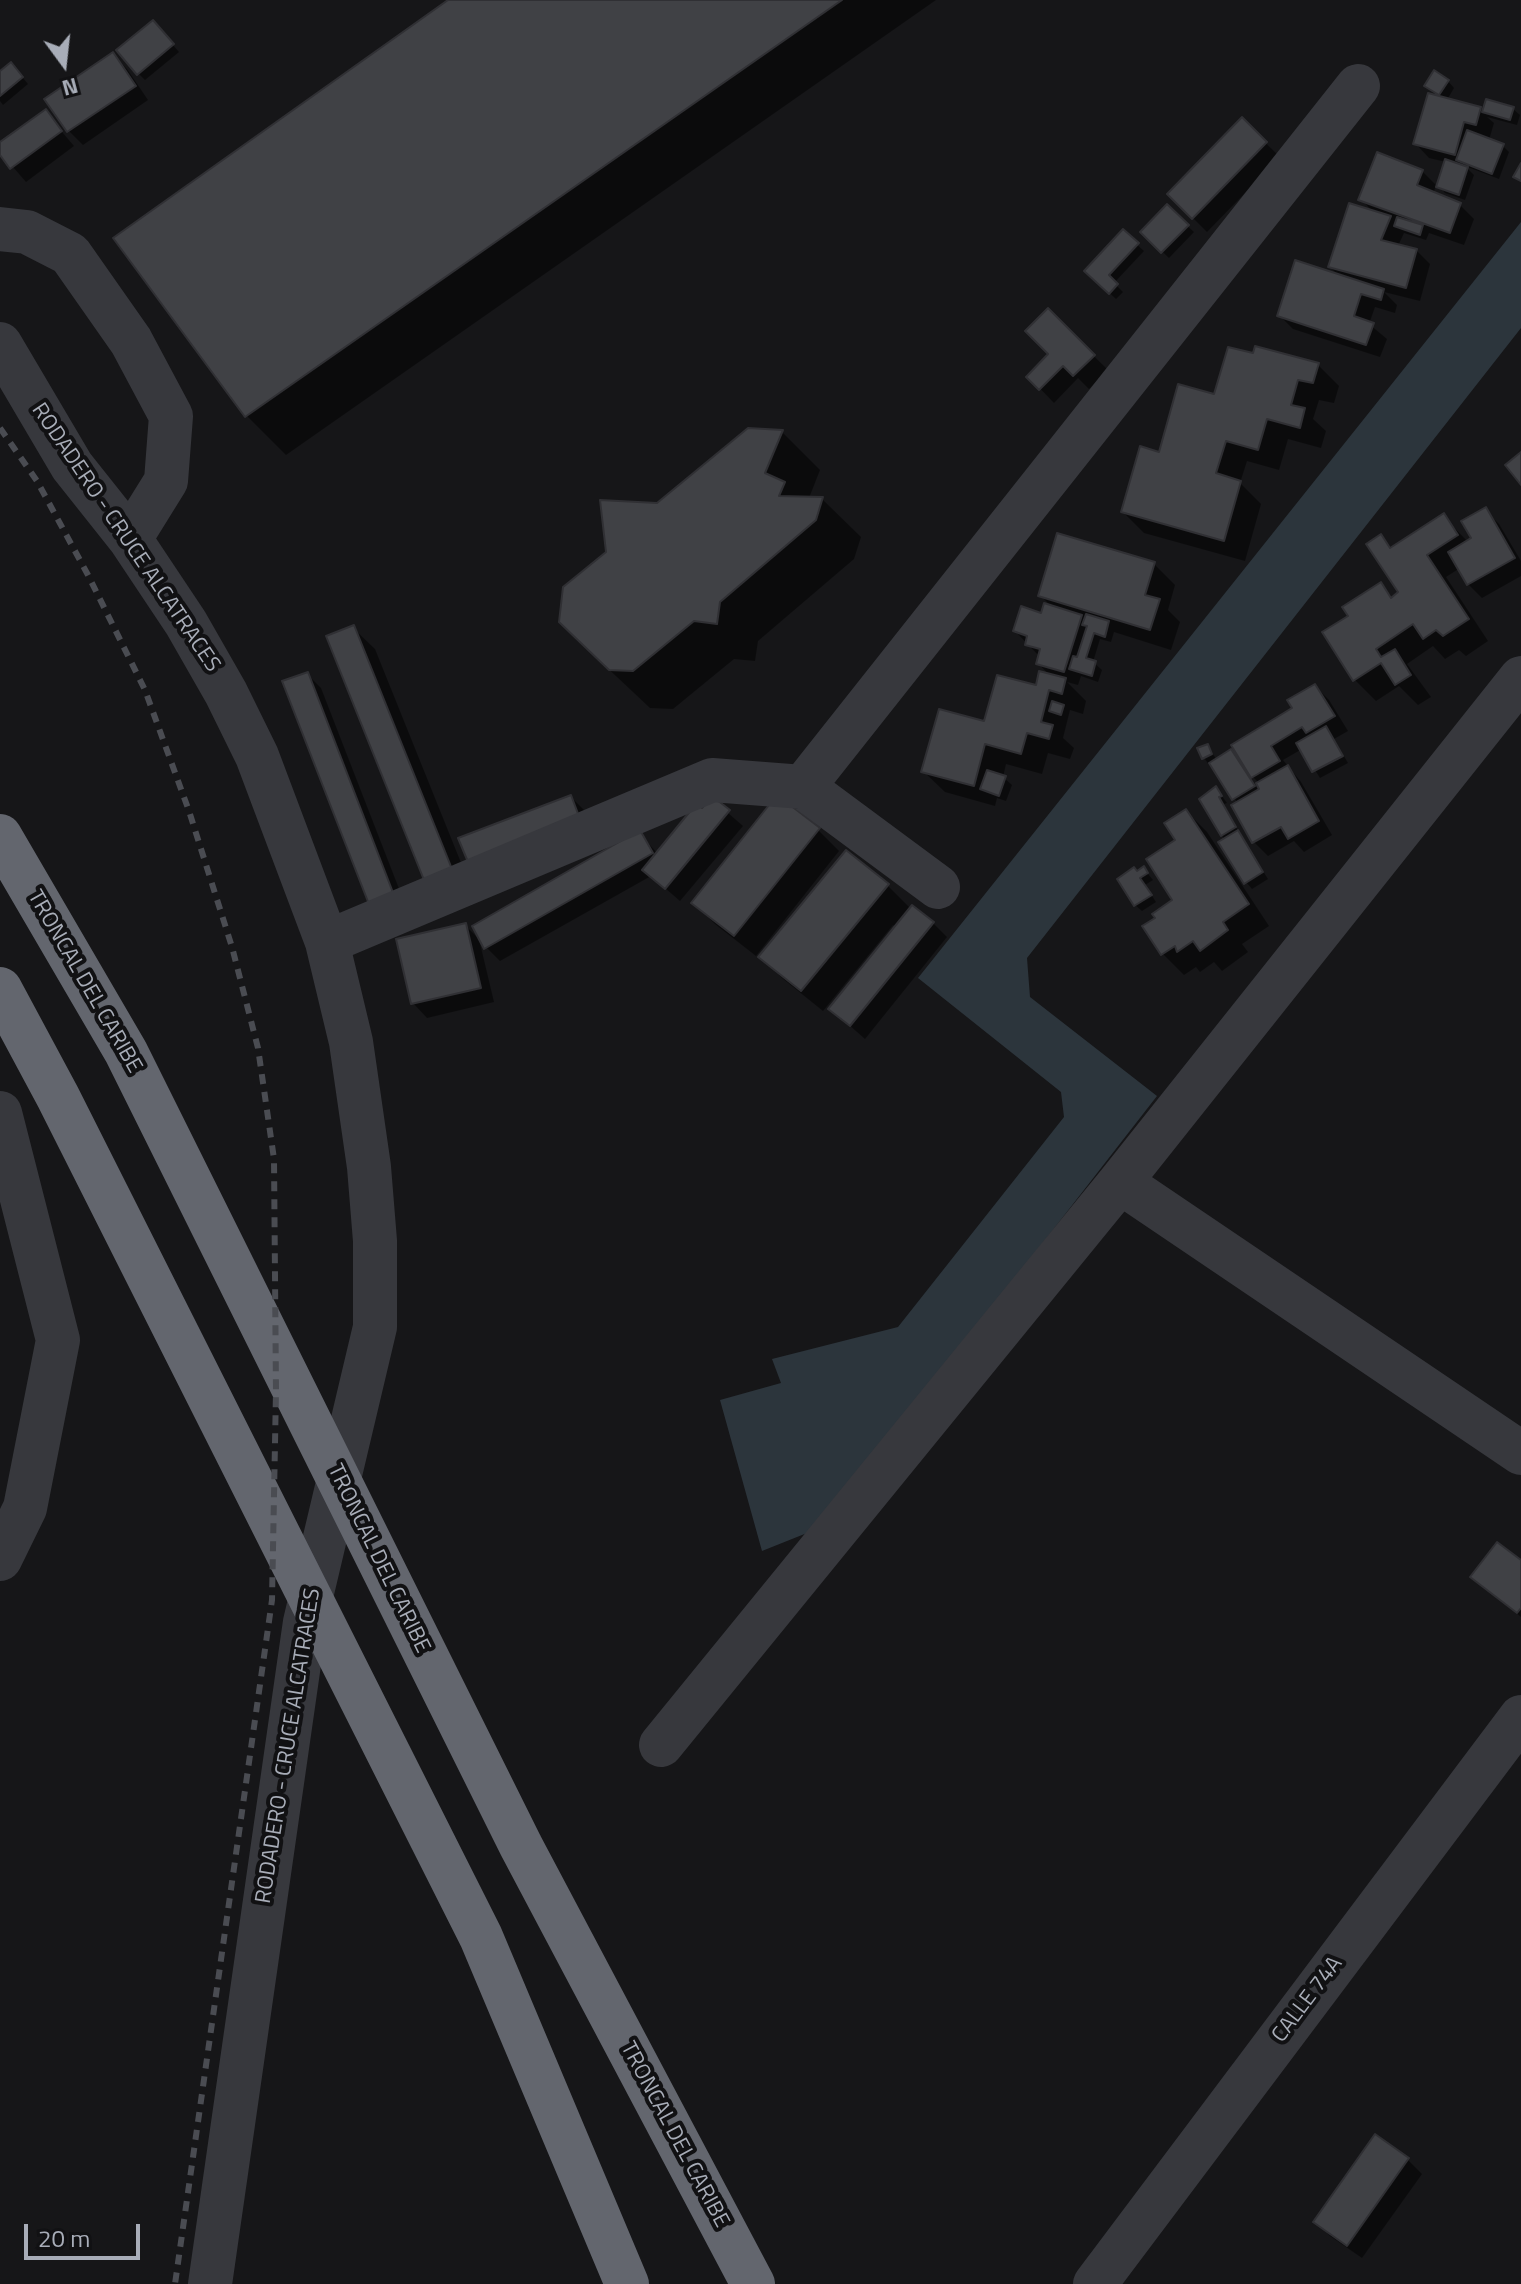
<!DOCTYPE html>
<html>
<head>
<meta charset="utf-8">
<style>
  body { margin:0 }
  #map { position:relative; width:1521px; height:2284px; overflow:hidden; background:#161618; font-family:"Titillium Web",sans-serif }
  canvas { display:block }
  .north { position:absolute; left:24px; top:24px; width:80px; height:80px; -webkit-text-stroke:6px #111113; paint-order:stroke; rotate:165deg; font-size:22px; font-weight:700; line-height:32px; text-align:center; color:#a8adb8 }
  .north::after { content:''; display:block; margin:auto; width:28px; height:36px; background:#a8adb8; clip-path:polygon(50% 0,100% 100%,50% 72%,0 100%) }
  .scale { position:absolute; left:24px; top:2224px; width:116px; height:36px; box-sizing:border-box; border:4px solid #a8adb8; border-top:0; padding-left:10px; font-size:24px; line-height:28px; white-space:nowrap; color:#a8adb8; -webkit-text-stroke:6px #111113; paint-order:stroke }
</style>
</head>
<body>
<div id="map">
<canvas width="1521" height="2284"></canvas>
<div class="north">N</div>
<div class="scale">20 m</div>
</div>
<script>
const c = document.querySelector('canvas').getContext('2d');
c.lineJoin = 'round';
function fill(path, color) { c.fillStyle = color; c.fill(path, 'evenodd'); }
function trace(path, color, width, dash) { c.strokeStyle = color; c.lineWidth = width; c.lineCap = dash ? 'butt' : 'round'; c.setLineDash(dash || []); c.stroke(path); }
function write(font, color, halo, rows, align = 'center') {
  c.font = font + ' "Titillium Web",sans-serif'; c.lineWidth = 8; c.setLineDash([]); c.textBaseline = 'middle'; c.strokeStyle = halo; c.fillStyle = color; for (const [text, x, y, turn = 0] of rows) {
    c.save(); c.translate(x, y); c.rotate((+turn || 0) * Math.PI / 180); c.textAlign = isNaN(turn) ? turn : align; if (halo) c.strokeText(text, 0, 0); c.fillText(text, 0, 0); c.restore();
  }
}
fill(new Path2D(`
  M 1521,222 L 1521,328 L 1027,958 L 1030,997 L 1157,1096 L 822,1527 L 762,1551 L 720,1400 L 781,1383 L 772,1359 L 898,1327 L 1064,1117 L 1061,1092 L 918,978 Z`), '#2c353c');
fill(new Path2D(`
  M 452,0 L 936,0 L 286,455 L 247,416 L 116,238 Z
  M 159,29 L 179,52 L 145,80 L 138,73 Z
  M 113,55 L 127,69 L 148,100 L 83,145 L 69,131 L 47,99 Z
  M 17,71 L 28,84 L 3,105 L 0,101 L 0,74 Z
  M 1448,81 L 1454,88 L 1447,100 L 1480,109 L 1484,113 L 1487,101 L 1513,109 L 1520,115 L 1517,125 L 1487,117 L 1494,123 L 1489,140 L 1502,145 L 1509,152 L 1499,179 L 1465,166 L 1474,175 L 1465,200 L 1445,193 L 1439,186 L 1446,162 L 1429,158 L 1415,143 L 1442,98 L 1426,85 Z
  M 45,112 L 74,146 L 26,182 L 0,152 L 0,145 Z
  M 1242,120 L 1280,157 L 1207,232 L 1169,194 Z
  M 1422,171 L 1436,185 L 1433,194 L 1460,205 L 1474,219 L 1464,245 L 1429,233 L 1426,240 L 1404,233 L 1398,246 L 1416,250 L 1430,264 L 1420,301 L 1384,292 L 1397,305 L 1395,313 L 1375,307 L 1369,324 L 1387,339 L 1380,357 L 1293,329 L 1279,315 L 1340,277 L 1330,267 L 1374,213 L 1361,199 Z
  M 1167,207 L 1194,232 L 1169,258 L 1142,232 Z
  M 1123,232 L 1144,251 L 1114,283 L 1123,292 L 1116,299 L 1086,271 Z
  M 1048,311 L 1108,370 L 1089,389 L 1078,378 L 1054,403 L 1029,377 L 1051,354 Z
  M 1318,365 L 1339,386 L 1334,403 L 1319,400 L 1313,419 L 1326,431 L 1321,448 L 1288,439 L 1279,470 L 1247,461 L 1240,483 L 1261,504 L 1245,561 L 1144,533 L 1123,512 L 1161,454 L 1216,396 Z
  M 782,432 L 820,470 L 809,498 L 822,499 L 861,537 L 854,559 L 758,641 L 755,661 L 734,659 L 673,709 L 650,708 L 600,661 L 608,553 L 658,505 Z
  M 1485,510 L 1499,524 L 1521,561 L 1521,576 L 1482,598 L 1468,584 L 1460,568 L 1446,577 L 1488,641 L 1466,656 L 1459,650 L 1445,659 L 1433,646 L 1407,664 L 1431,697 L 1418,705 L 1399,686 L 1376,701 L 1355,680 L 1351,616 L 1380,585 L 1393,598 L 1400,593 L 1380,537 L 1393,549 L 1443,516 L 1468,542 L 1474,539 Z
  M 1154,564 L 1175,585 L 1168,610 L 1180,622 L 1171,650 L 1114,632 L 1111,642 L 1100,639 L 1093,662 L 1102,670 L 1098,682 L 1081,676 L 1078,685 L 1067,682 L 1086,701 L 1083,714 L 1070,710 L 1063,738 L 1074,748 L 1070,759 L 1048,753 L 1042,774 L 1006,764 L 1003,777 L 1012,785 L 1006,801 L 997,798 L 995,806 L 945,792 L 923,771 L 1050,676 L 1038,663 L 1040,657 L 1015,631 L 1053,608 L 1040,595 Z
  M 353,628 L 375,649 L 476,900 L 451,910 Z
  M 307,674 L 321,688 L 410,917 L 388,925 Z
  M 1315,686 L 1329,700 L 1348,731 L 1334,739 L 1348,763 L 1320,778 L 1302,749 L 1283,760 L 1301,782 L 1332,835 L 1304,852 L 1294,841 L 1268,856 L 1254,842 L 1233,806 L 1238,803 L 1204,758 L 1207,746 L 1217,760 L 1231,752 L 1244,765 ZM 1249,773 L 1259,783 L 1262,796 L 1248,774 Z
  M 1216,788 L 1227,803 L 1224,804 L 1240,835 L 1268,879 L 1252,889 L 1246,882 L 1222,835 Z
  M 571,797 L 585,811 L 483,875 Z
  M 712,799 L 743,826 L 680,901 L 651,876 L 500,961 L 486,947 L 639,833 L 658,854 Z
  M 1186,811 L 1207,832 L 1269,926 L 1242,944 L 1248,952 L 1222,971 L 1214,962 L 1200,972 L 1196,967 L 1184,975 L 1163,954 L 1145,927 L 1158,919 L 1175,900 L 1177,841 Z
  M 818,830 L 839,851 L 756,956 L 715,924 L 694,903 Z
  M 1144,869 L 1153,880 L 1145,885 L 1156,902 L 1142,911 L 1135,905 L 1137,873 Z
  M 887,885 L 911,909 L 933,923 L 947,937 L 865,1039 L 831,1009 L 896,927 L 893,925 L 823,1011 L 782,978 L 761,957 Z
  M 465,925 L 479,939 L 494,1002 L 427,1018 L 413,1003 Z
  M 1521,1563 L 1521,1617 L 1473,1577 Z
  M 1375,2137 L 1408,2160 L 1422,2174 L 1362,2258 L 1330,2236 L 1316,2222 Z`), '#0007');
const building = new Path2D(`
  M 448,0 L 842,0 L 245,417 L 113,238 Z
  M 153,20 L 174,44 L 137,75 L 116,50 Z
  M 113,52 L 136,86 L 67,132 L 44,99 Z
  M 11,62 L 23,77 L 0,96 L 0,71 Z
  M 1434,70 L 1449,80 L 1439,95 L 1424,86 Z
  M 1428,93 L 1481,107 L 1476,125 L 1464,122 L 1455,155 L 1413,144 Z
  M 1486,99 L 1514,107 L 1510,120 L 1482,112 Z
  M 46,109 L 62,131 L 10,169 L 0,155 L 0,142 Z
  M 1242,117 L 1267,142 L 1192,219 L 1167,194 Z
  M 1467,130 L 1504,144 L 1492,174 L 1456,160 Z
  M 1377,152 L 1423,170 L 1417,185 L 1461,203 L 1450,233 L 1358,200 Z
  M 1445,159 L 1468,167 L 1459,195 L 1436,187 Z
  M 1521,163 L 1521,181 L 1513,177 Z
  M 1349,203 L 1391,216 L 1381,240 L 1417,249 L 1406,288 L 1328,267 Z
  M 1167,204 L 1189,225 L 1161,253 L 1140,232 Z
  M 1397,217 L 1423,225 L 1420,235 L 1394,226 Z
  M 1123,229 L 1139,243 L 1109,275 L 1118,284 L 1109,294 L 1084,271 Z
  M 1295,260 L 1384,289 L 1381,300 L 1361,294 L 1354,316 L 1374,323 L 1366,345 L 1277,316 Z
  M 1048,308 L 1095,355 L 1073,376 L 1063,366 L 1039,390 L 1026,377 L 1048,354 L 1025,331 Z
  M 1255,346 L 1319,363 L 1313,383 L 1298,380 L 1291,405 L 1305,408 L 1300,428 L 1267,419 L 1258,450 L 1226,441 L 1216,473 L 1241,481 L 1224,541 L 1121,512 L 1140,446 L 1159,452 L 1178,384 L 1214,394 L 1228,347 L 1253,353 Z
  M 748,428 L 783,430 L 765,473 L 785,482 L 779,496 L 823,497 L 816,520 L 720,602 L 717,624 L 694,621 L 633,671 L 609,670 L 559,622 L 563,587 L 606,552 L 600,500 L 657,503 Z
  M 1521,452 L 1521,485 L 1505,465 Z
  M 1486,507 L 1515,558 L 1467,585 L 1448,552 L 1471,538 L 1461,521 Z
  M 1444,513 L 1458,535 L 1427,555 L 1469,619 L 1443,636 L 1436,630 L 1423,639 L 1413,624 L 1376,649 L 1381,657 L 1395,649 L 1411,675 L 1395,685 L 1381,663 L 1353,681 L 1322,632 L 1348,616 L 1342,607 L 1381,582 L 1391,598 L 1398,592 L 1366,544 L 1381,534 L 1390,548 Z
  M 1057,533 L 1155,562 L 1145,595 L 1160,599 L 1150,630 L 1038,596 Z
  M 1044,603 L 1082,615 L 1064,672 L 1036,664 L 1040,649 L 1025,645 L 1027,636 L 1013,631 L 1021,606 L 1041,613 Z
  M 1086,614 L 1109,621 L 1105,637 L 1094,633 L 1086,658 L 1096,661 L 1092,676 L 1069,669 L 1073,656 L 1077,657 L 1087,626 L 1082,625 Z
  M 354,625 L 456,879 L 428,890 L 326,636 Z
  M 1039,671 L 1066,678 L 1062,694 L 1049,690 L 1041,722 L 1053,725 L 1049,739 L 1027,733 L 1021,754 L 985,744 L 974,786 L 921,772 L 939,709 L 984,721 L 997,675 L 1036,685 Z
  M 308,672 L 397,903 L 372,912 L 282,681 Z
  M 1315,684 L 1335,716 L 1306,733 L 1302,727 L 1271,746 L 1280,761 L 1251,778 L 1231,745 L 1292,708 L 1287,700 Z
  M 1052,701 L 1064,705 L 1061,715 L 1049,711 Z
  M 1326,726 L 1343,756 L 1312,772 L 1296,743 Z
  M 1208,744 L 1212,754 L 1202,759 L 1197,748 Z
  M 1231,749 L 1255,786 L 1232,800 L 1209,763 Z
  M 1288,765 L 1319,821 L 1288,839 L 1281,827 L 1252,843 L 1231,805 L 1259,789 L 1256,783 Z
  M 987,770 L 1006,776 L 999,796 L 980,789 Z
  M 1216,786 L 1222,796 L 1219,797 L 1236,827 L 1221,836 L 1199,799 Z
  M 571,795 L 580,819 L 468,862 L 458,838 Z
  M 777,795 L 820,828 L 734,936 L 691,903 Z
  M 712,796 L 730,810 L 665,889 L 642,870 L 696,804 L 702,808 Z
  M 1186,809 L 1249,904 L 1223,922 L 1228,930 L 1200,951 L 1193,941 L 1177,952 L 1175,946 L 1161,955 L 1142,926 L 1155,918 L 1152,914 L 1172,900 L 1146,859 L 1175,840 L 1164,823 Z
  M 640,830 L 653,853 L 484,949 L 472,926 Z
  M 1238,830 L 1263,872 L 1244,884 L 1218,842 Z
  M 846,850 L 889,884 L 801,991 L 758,957 Z
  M 1144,866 L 1148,873 L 1140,878 L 1152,895 L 1134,906 L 1117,879 L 1134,867 L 1137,871 Z
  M 912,905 L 934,922 L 850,1026 L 828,1009 Z
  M 466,923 L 481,988 L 411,1004 L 396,939 Z
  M 1497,1542 L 1521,1560 L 1521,1608 L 1517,1613 L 1470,1577 Z
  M 1375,2134 L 1409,2158 L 1347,2246 L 1313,2222 Z`);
fill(building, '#404145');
trace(building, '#303034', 2);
trace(new Path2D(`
  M 0,229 L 27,232 L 70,254 L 131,341 L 171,416 L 166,481 L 130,539
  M 0,344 L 72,466 L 130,539 L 186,623 L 226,693 L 257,756 L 327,942 L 351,1042 L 369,1167 L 375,1241 L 375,1327 L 305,1622 L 210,2284
  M 803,787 L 1358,86
  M 327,942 L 712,780 L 803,787 L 938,887
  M 0,1113 L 58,1340 L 25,1508 L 0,1559
  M 1120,1182 L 1521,1453
  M 661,1745 L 1120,1182 L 1521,678
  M 1095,2284 L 1521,1717`), '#37383d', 44);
trace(new Path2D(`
  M 0,836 L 126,1052 L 521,1846 L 753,2284
  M 0,989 L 58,1097 L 481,1937 L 627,2284`), '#63666e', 44);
trace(new Path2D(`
  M 0,428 L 37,481 L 88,575 L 145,690 L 189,811 L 232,947 L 258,1048 L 274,1159 L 276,1391 L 272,1600 L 175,2284`), '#4a4c52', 6, [10, 8]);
write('22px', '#a8adb8', '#111113', [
  ["RODADERO - CRUCE ALCATRACES",125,538,56],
  ["TRONCAL DEL CARIBE",84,982,60],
  ["TRONCAL DEL CARIBE",378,1559,64],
  ["RODADERO - CRUCE ALCATRACES",289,1746,-81],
  ["CALLE 74A",1308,2000,-53],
  ["TRONCAL DEL CARIBE",674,2135,62]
]);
</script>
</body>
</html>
